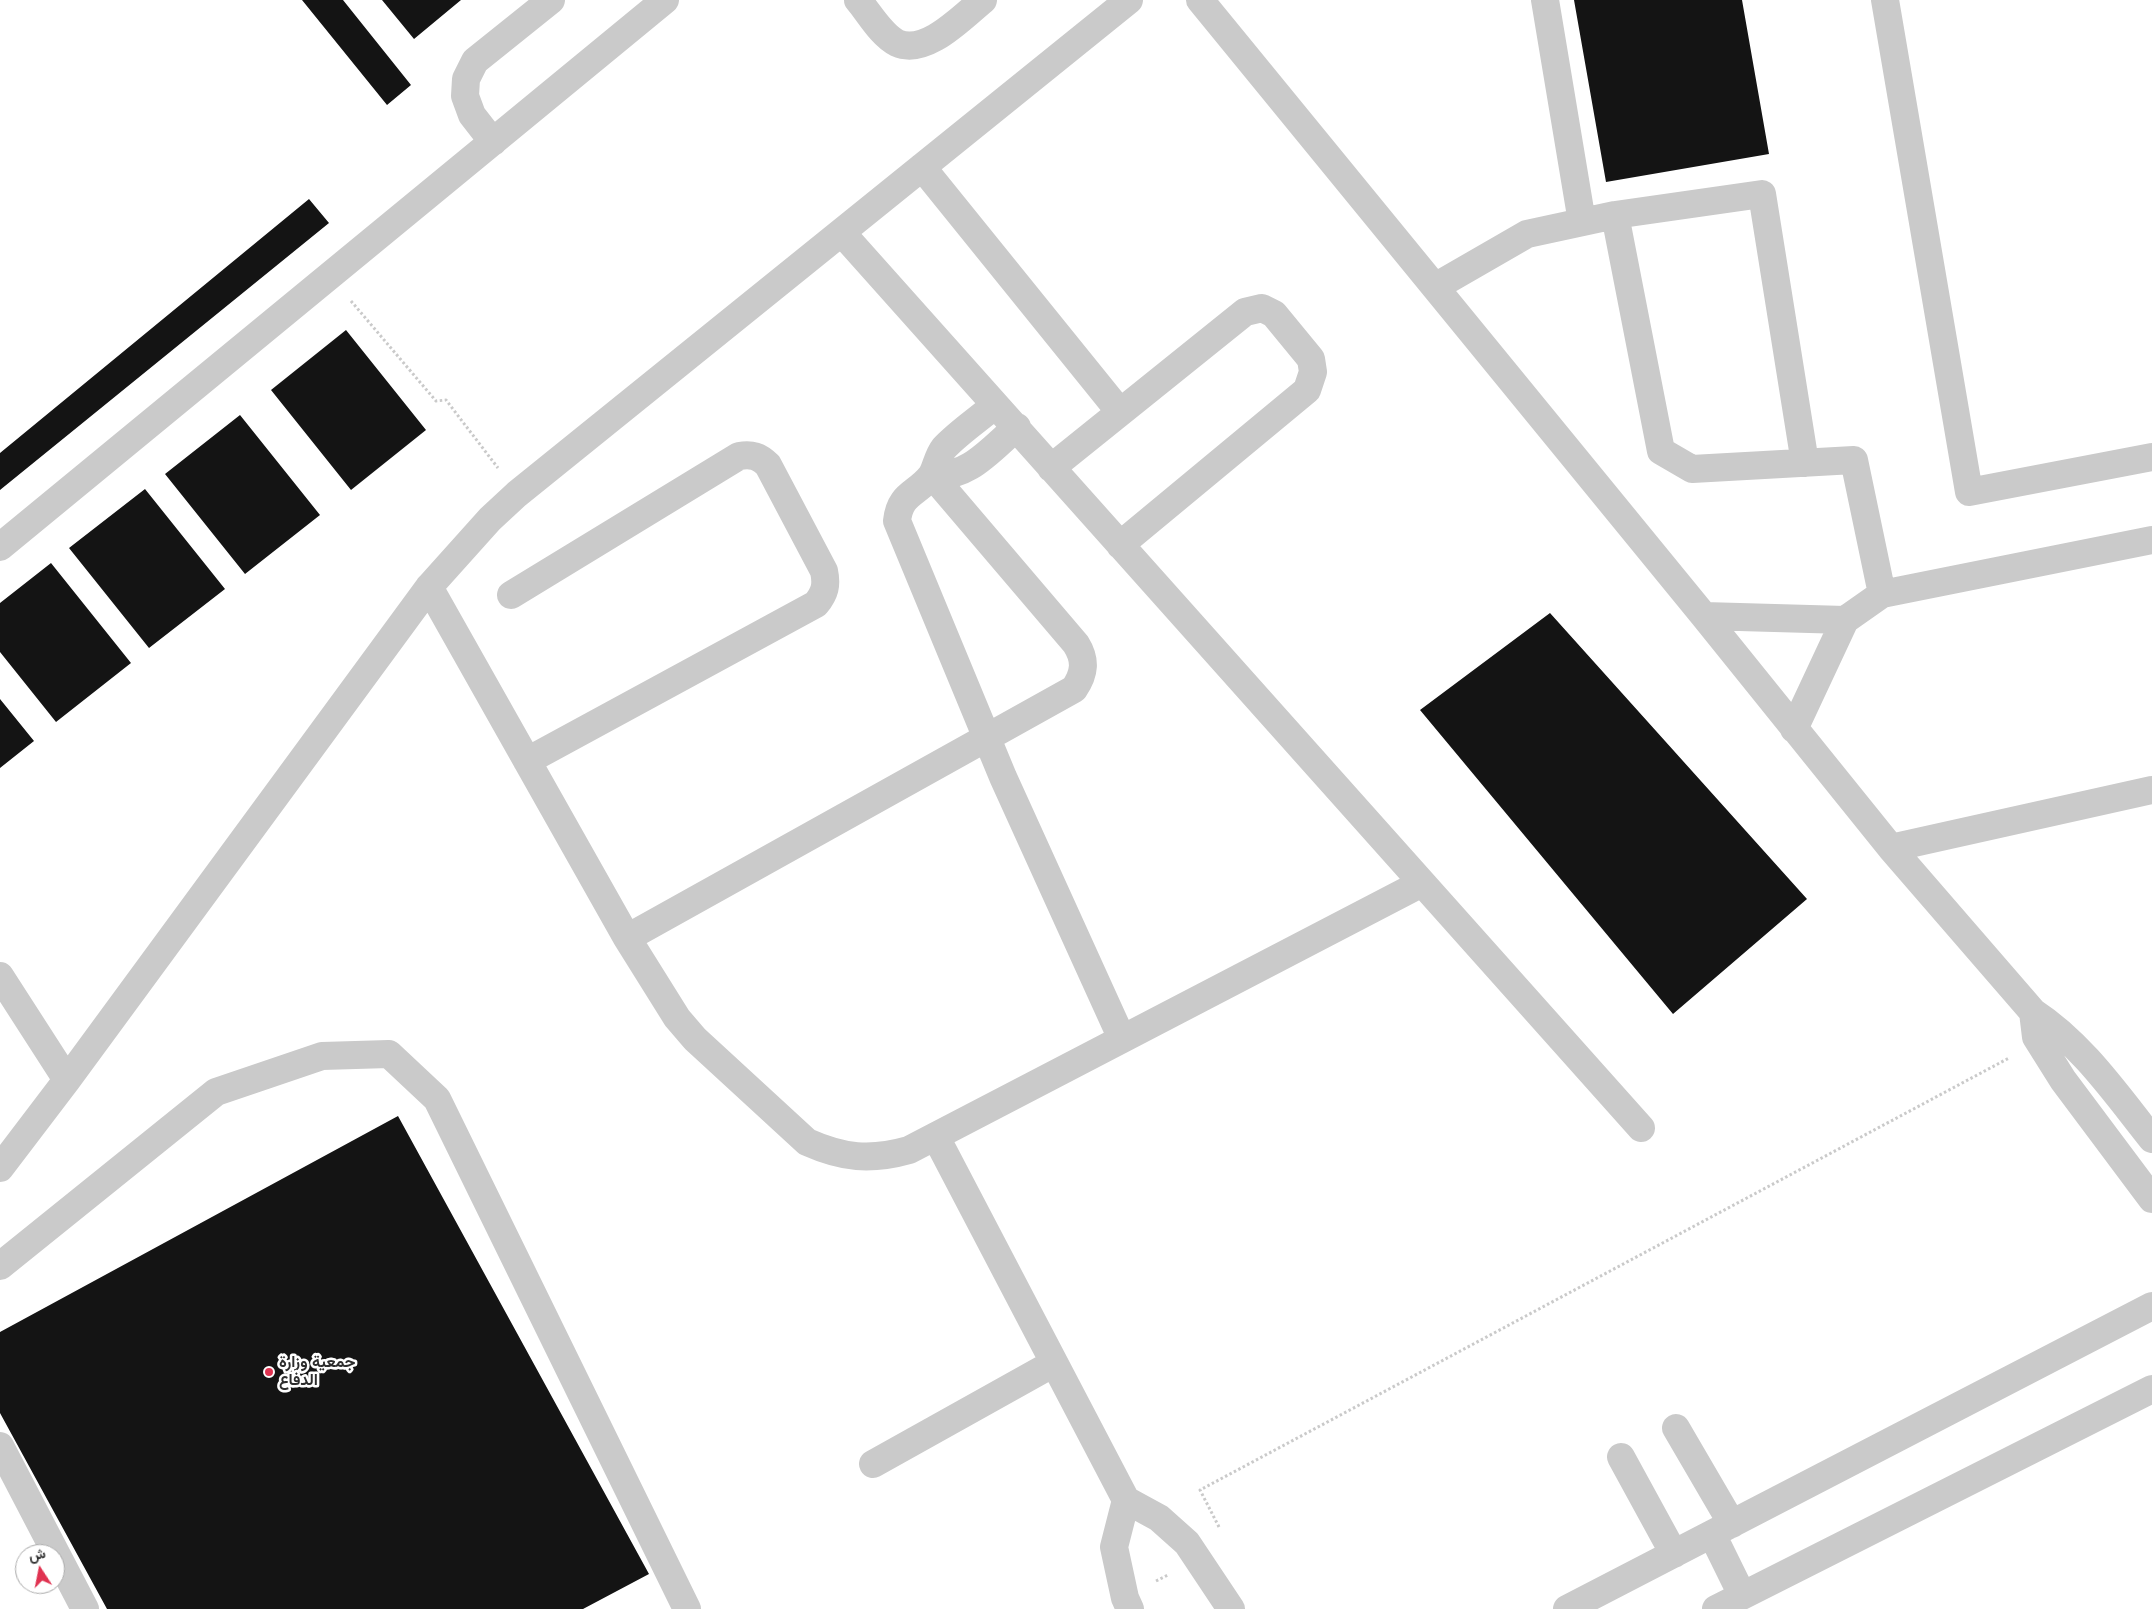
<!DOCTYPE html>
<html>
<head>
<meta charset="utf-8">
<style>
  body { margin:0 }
  #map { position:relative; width:2152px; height:1609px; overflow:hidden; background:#fff; font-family:"Nunito Sans",Vazirmatn,sans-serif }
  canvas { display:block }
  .north { position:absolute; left:15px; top:1544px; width:50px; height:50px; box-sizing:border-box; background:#fff; border:1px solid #ababab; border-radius:50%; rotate:349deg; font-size:14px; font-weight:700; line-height:20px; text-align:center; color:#2d2d2d }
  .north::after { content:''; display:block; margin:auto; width:18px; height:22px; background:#e03351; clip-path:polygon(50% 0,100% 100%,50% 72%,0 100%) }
</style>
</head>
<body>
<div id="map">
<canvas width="2152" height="1609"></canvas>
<div class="north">ش</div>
</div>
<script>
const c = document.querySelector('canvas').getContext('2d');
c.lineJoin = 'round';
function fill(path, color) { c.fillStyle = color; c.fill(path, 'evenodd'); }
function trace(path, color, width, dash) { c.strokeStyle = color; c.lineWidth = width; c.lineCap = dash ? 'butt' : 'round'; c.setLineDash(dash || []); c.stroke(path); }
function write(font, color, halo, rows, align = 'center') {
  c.font = font + ' "Nunito Sans",Vazirmatn,sans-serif'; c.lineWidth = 5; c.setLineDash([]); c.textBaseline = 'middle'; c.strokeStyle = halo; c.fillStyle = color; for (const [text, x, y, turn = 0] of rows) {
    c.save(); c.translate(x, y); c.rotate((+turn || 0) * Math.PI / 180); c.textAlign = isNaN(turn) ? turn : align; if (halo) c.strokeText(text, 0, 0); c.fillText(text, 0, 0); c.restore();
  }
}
fill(new Path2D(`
  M 302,0 L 343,0 L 411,85 L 387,105 Z
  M 382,0 L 461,0 L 414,39 Z
  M 1574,0 L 1742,0 L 1769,154 L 1606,182 Z
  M 309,199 L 329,223 L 0,490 L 0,453 Z
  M 346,330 L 426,430 L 351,490 L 271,390 Z
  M 240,415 L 320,515 L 245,574 L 165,474 Z
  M 145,489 L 225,589 L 149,648 L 69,548 Z
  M 51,563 L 131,663 L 56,722 L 0,652 L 0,603 Z
  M 1550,613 L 1807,899 L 1673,1014 L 1420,710 Z
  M 0,699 L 34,741 L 0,768 Z
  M 398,1116 L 649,1574 L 583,1609 L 107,1609 L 0,1413 L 0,1332 Z`), '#141414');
trace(new Path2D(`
  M 351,301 L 436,401 L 446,400 L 498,468
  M 1219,1527 L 1200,1490 L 2009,1058
  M 1156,1581 L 1168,1575`), '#cacaca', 3, [2.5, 2.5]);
trace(new Path2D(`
  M 858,0 C 869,13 881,35 897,43 C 926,56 962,17 983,0
  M 1200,0 L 1704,616 L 1891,848 L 2033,1012 C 2082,1044 2116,1094 2152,1139
  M 1545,0 L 1582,222
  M 1885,0 L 1969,492 L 2152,457
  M 493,142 L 472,115 L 465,96 L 466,79 L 475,61 L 551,0
  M 922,167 L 1120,412
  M 1615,215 L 1661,451 L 1692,469 L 1854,460 L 1882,594
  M 842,233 L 1641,1128
  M 1435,287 L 1527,234 L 1615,215 L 1762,194 L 1805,463
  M 995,405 C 979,419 959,432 944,448 C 937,457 936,469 931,476 C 916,495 900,493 897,521 L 1003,777 L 1122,1039
  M 1051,468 L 1245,312 L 1262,308 L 1274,314 L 1311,359 L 1313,372 L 1307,390 L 1120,545
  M 932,475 C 968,479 991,449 1017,427
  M 0,547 L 665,0
  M 429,587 L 627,938 L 677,1018 L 695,1039 L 807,1142 C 843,1158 870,1161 909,1150 L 1422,883
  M 511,595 L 739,456 C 752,454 759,456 768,465 L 824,571 C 827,585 825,593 816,604 L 527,761
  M 1704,616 L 1845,620
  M 1794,729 L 1845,620 L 1882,594 L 2152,540
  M 1891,848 L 2152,790
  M 627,938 L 1074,689 C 1085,673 1086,660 1076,644 L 932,475
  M 0,976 L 67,1080
  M 2033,1012 L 2036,1037 L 2063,1080 L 2152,1199
  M 936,1137 L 1126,1500 L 1159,1518 L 1187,1543 L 1231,1609
  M 0,1168 L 67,1080 L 429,587 L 490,519 L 517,494 L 1129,0
  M 0,1266 L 216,1092 L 322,1056 L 389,1054 L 437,1099 L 687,1609
  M 1676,1428 L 1732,1524
  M 0,1446 L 85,1609
  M 1621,1457 L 1674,1554
  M 873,1464 L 1054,1363
  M 1126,1500 L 1114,1547 L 1125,1598 L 1130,1609
  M 1712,1534 L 1742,1595
  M 1567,1609 L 2152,1306
  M 1716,1609 L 2152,1389`), '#cacaca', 28);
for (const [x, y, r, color] of [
  [269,1372,5,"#e03351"]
]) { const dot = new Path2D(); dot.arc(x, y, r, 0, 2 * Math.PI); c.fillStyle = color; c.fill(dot); trace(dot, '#fff', 2); }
write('bold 16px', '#2d2d2d', '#fff', [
  ["جمعية وزارة",279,1363],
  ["الدفاع",279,1381]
], 'left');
</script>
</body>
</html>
